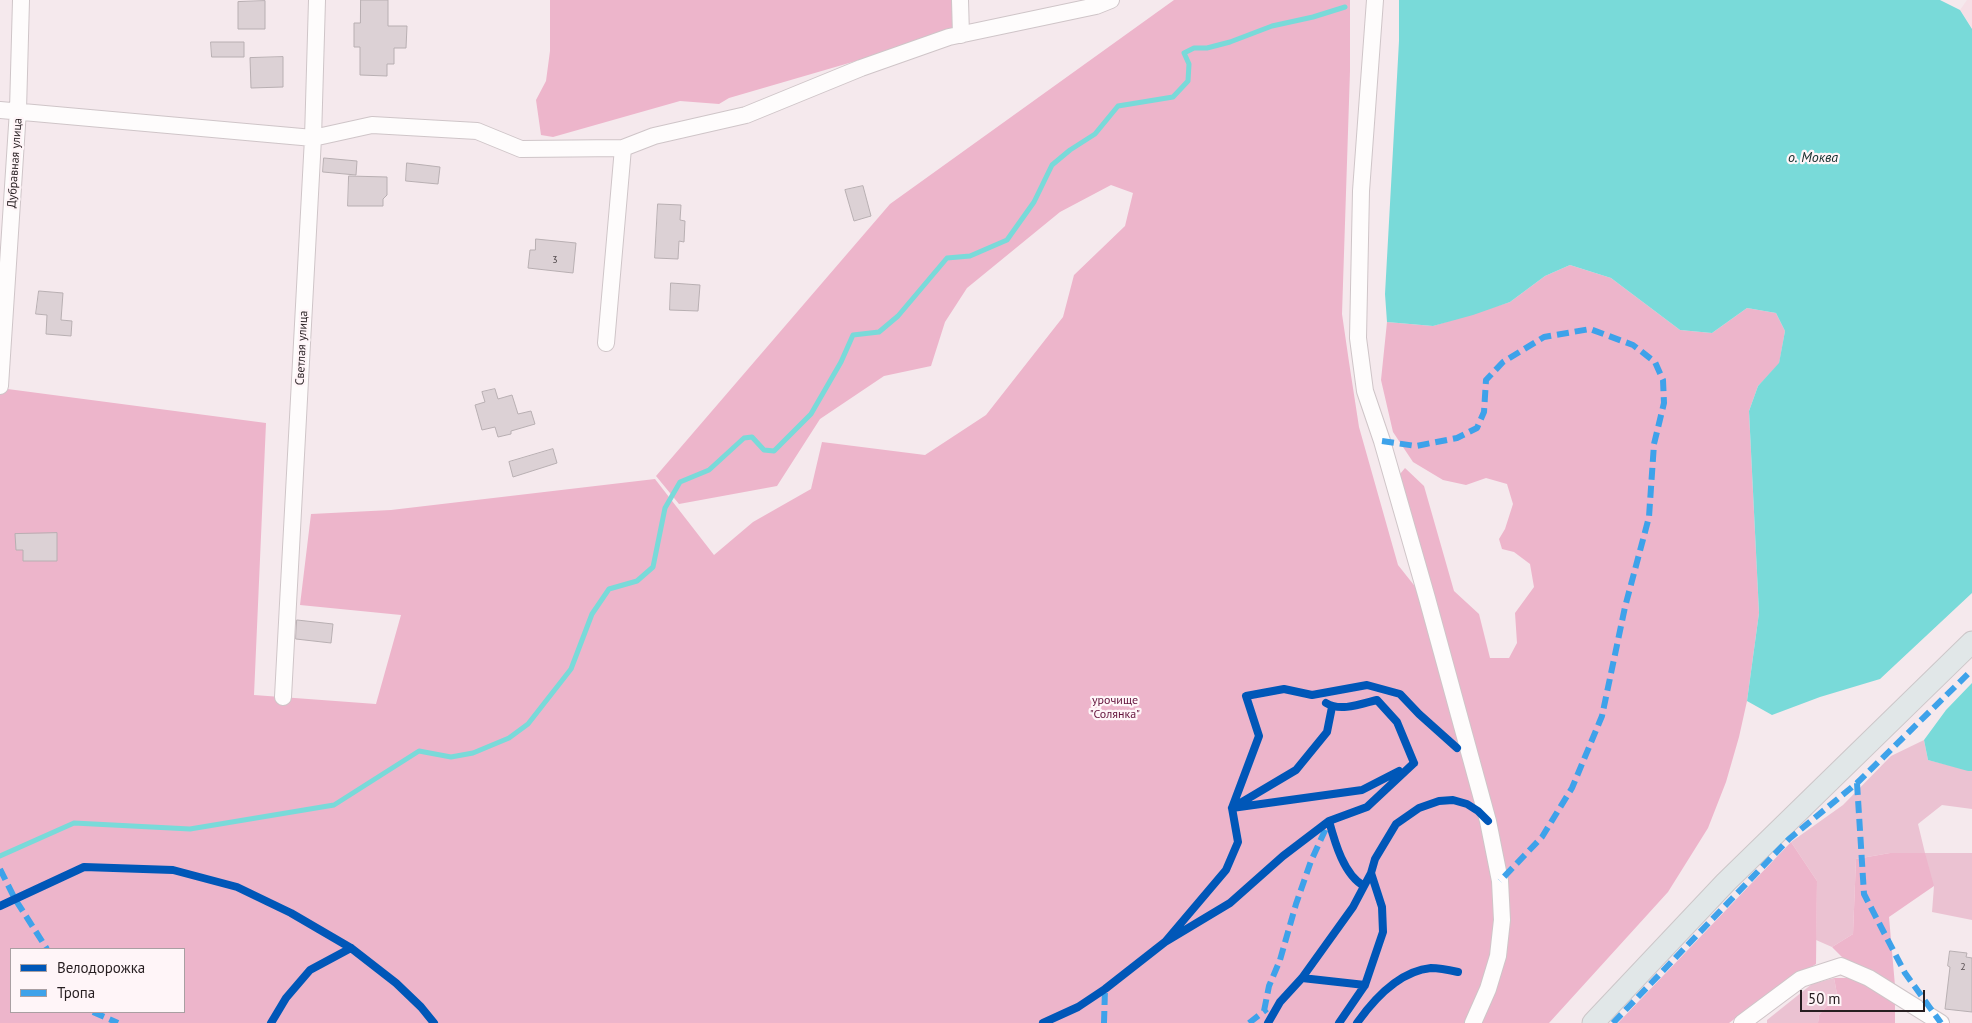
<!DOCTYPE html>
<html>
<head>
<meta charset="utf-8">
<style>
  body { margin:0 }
  #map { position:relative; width:1972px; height:1023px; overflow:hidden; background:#f5e9ed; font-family:"PT Sans",sans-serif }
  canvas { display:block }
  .legend { position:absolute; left:10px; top:948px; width:175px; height:65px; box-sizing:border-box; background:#fff5f8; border:1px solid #a99fa2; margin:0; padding:6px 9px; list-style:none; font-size:15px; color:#271e21 }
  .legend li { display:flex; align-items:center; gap:10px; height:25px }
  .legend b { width:25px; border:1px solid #a99fa2 }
  .scale { position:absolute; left:1800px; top:990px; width:125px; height:22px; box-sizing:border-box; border:2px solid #271e21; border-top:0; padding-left:6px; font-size:15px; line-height:18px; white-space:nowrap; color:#271e21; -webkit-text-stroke:4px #fff5f8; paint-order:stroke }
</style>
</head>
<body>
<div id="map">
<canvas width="1972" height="1023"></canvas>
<ul class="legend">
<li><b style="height:6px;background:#0057b8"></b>Велодорожка</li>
<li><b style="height:6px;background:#3ea2ea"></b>Тропа</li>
</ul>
<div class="scale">50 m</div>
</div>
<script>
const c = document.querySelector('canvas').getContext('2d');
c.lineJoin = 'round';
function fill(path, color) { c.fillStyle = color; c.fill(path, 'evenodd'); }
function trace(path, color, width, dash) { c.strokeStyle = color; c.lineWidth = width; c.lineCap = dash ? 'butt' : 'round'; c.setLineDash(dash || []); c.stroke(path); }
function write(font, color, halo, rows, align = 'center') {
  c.font = font + ' "PT Sans",sans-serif'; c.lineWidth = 4.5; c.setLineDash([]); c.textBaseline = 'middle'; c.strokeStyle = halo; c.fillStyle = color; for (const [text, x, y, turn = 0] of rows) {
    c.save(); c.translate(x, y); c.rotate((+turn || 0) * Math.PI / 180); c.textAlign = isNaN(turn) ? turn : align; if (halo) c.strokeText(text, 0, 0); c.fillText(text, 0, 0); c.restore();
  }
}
fill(new Path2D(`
  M 1967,0 L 1972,0 L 1972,28 L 1960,10 Z`), '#f6dfe6');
fill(new Path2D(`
  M 1924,740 L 1928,760 L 1972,771 L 1972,809 L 1942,805 L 1918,824 L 1925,853 L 1972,853 L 1972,920 L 1932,912 L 1934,886 L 1890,853 L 1856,859 L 1853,934 L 1832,947 L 1816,940 L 1817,881 L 1791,842 L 1843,805 L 1891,756 Z
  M 1834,978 L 1837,994 L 1819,1015 L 1818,1023 L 1767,1023 L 1767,1020 L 1812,984 Z`), '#ebc2d2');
fill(new Path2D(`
  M 550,0 L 951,0 C 957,13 959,20 952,33 L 729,98 L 719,104 L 680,101 L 553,137 L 541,135 L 536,100 L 546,81 L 550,51 Z
  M 1174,0 L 1350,0 L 1350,71 L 1342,314 L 1349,362 L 1359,427 L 1398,565 L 1440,618 L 1400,474 L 1405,468 L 1424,486 L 1454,591 L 1479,614 L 1490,658 L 1509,658 L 1517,643 L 1515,613 L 1534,587 L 1530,564 L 1514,552 L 1502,549 L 1499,539 L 1505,529 L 1513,504 L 1507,484 L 1486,478 L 1466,485 L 1443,480 L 1413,462 L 1393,432 L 1381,380 L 1387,322 L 1433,326 L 1510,302 L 1545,276 L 1570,265 L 1611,278 L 1680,330 L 1712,333 L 1747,308 L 1776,313 L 1785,331 L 1779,364 L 1758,386 L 1749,411 L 1759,613 L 1747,701 L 1739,737 L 1726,782 L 1708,828 L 1668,892 L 1549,1023 L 0,1023 L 0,388 L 266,423 L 254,695 L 376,704 L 401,615 L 300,605 L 311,514 L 391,510 L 655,479 L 714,555 L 753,522 L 811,489 L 822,442 L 925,455 L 986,415 L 1063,317 L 1074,275 L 1125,226 L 1133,193 L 1111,185 L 1060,212 L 967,288 L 945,322 L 931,366 L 884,376 L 820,419 L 777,486 L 679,504 L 656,476 L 890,204 ZM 11,949 L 184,949 L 184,1012 L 11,1012 Z
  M 1791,842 L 1817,881 L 1816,964 L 1768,994 L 1729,1023 L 1618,1023 Z
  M 1890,853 L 1925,853 L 1934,886 L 1889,917 L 1895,986 L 1846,961 L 1832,947 L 1853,934 L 1856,859 Z
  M 1834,978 L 1851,978 L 1895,1001 L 1895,1023 L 1818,1023 L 1819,1015 L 1837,994 Z`), '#edb5cb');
fill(new Path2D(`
  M 1399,0 L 1940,0 L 1960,10 L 1972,29 L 1972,593 L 1880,679 L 1820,697 L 1772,715 L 1747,701 L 1759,613 L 1749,411 L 1758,386 L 1779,363 L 1785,331 L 1776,313 L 1747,308 L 1712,333 L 1680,330 L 1611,278 L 1570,265 L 1545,276 L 1510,302 L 1473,315 L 1433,326 L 1387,322 L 1385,294 L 1399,41 Z
  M 1972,683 L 1972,771 L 1968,771 L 1928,760 L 1924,740 L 1946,710 Z`), '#79dad9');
trace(new Path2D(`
  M 0,856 L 74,823 L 190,829 L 334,805 L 419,751 L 451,757 L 473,753 L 509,738 L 528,724 L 571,669 L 592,614 L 609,589 L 637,581 L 653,567 L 665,508 L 680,482 L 709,470 L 744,438 L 752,437 L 764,450 L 774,451 L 811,414 L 841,362 L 853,335 L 879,332 L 898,316 L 947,258 L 970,256 L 1007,240 L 1034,202 L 1052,165 L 1070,150 L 1095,134 L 1118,106 L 1173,97 L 1188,81 L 1189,64 L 1184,53 L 1194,48 L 1207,48 L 1230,42 L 1272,26 L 1313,17 L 1345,7`), '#79dad9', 5);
const building = new Path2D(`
  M 361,0 L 388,0 L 388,26 L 407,26 L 406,48 L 394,48 L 394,64 L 387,64 L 387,76 L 360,75 L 360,47 L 354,47 L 354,23 L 360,23 Z
  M 265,1 L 265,29 L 238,29 L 238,2 Z
  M 211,42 L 244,42 L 244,57 L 212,57 Z
  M 283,57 L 283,87 L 251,88 L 250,58 Z
  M 324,158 L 357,161 L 356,175 L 323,172 Z
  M 407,163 L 440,167 L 438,184 L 406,181 Z
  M 349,176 L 387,177 L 387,195 L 383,199 L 383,206 L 348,206 Z
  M 863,186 L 871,216 L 854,221 L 845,190 Z
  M 658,204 L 681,205 L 680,220 L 685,221 L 684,242 L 679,241 L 678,259 L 655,258 Z
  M 536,239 L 576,243 L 573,273 L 528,268 L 530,250 L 535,250 Z
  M 671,283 L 700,285 L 698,311 L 670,310 Z
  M 39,291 L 63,293 L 61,320 L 72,321 L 71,336 L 46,334 L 47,315 L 36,314 Z
  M 495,389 L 498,399 L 512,395 L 518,414 L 531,411 L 535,424 L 511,431 L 511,434 L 498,437 L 495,427 L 482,430 L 475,405 L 485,402 L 482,392 Z
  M 553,449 L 557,463 L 513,477 L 509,462 Z
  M 57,533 L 57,561 L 23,561 L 23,550 L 16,550 L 15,534 Z
  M 297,620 L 333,624 L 331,643 L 296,639 Z
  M 1950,951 L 1967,953 L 1966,957 L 1972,958 L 1972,1012 L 1945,1009 L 1950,967 L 1948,966 Z`);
fill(building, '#dcd1d5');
trace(building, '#b8afb2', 1);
const minor = new Path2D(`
  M 960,0 L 961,35
  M 1375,0 L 1361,191 L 1358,338 L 1365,391 L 1382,441 L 1427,598 L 1488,821 L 1500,881 L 1502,920 L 1498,956 L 1488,989 L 1473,1023
  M 0,110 L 313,138 L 372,125 L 477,131 L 521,149 L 623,148 L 654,136 L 746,115 L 861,68 L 949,37 L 1096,6 L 1111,0
  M 606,343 L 623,148
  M 0,386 L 18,110 L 21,0
  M 283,697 L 313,138 L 317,0
  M 1742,1023 L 1801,979 L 1841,966 L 1869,978 L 1941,1023`);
const major = new Path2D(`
  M 1593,1023 L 1726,882 L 1972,642`);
trace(minor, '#cfc5c8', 18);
trace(major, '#ccc6c8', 23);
trace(minor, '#fefcfc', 16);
trace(major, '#e1e7e8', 21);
trace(new Path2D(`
  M 1382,441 L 1416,446 L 1457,438 L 1477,428 L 1484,412 L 1486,380 L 1503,362 L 1544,337 L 1590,329 L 1633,345 L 1655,362 L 1663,380 L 1664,403 L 1654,444 L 1649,517 L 1625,607 L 1602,716 L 1572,788 L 1542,837 L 1500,881
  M 1857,783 L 1864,894 L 1905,973 L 1941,1023
  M 0,869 L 15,899 L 47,949
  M 1264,1011 L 1269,986 L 1280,960 L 1296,904 L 1311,861 L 1327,826
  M 93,1012 L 118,1023
  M 1104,1023 L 1105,989
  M 1249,1023 L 1267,1009
  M 1613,1023 L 1789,839 L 1857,783 L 1972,670`), '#3ea2ea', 6, [12, 6]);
trace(new Path2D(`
  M 1326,703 C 1340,712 1361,704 1377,700 L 1397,722 L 1414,763
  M 1332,707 L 1327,732 L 1296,770 L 1232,808 L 1362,790 L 1399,771
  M 1329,821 C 1335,843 1344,875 1364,886
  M 0,906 L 84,867 L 173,870 L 237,887 L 291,913 L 351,948 L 396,983 L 421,1007 L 434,1023
  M 1165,942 L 1226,870 L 1238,842 L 1232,808 L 1259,736 L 1246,696 L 1284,689 L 1312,695 L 1367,685 L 1400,694 L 1419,714 L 1457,748
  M 1302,978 L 1365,985
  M 271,1023 L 286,998 L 310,970 L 351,948
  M 1043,1023 L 1078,1007 L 1105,989 L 1165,942 L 1230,903 L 1283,856 L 1329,821 L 1367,807 L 1414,763
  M 1268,1023 L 1280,1002 L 1302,978 L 1353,907 L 1371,873
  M 1339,1023 L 1365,985 L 1383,932 L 1382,907 L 1371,873 L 1375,859 L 1396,824 L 1419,808 L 1439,801 L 1453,800 L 1467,804 L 1478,811 L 1488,821
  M 1357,1023 C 1374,999 1400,971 1431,968 C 1439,968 1449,970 1458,972`), '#0057b8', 8);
write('10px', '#544b4e', null, [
  ["3",555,260],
  ["2",1963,967]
]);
write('12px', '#271e21', '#fff5f8', [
  ["Дубравная улица",15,163,-86],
  ["Светлая улица",302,348,-87]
]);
write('12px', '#64133c', '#fff5f8', [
  ["урочище",1115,701],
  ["\"Солянка\"",1115,715]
]);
write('italic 14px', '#172f2e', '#fff5f8', [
  ["о. Моква",1813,158]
]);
</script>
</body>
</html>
